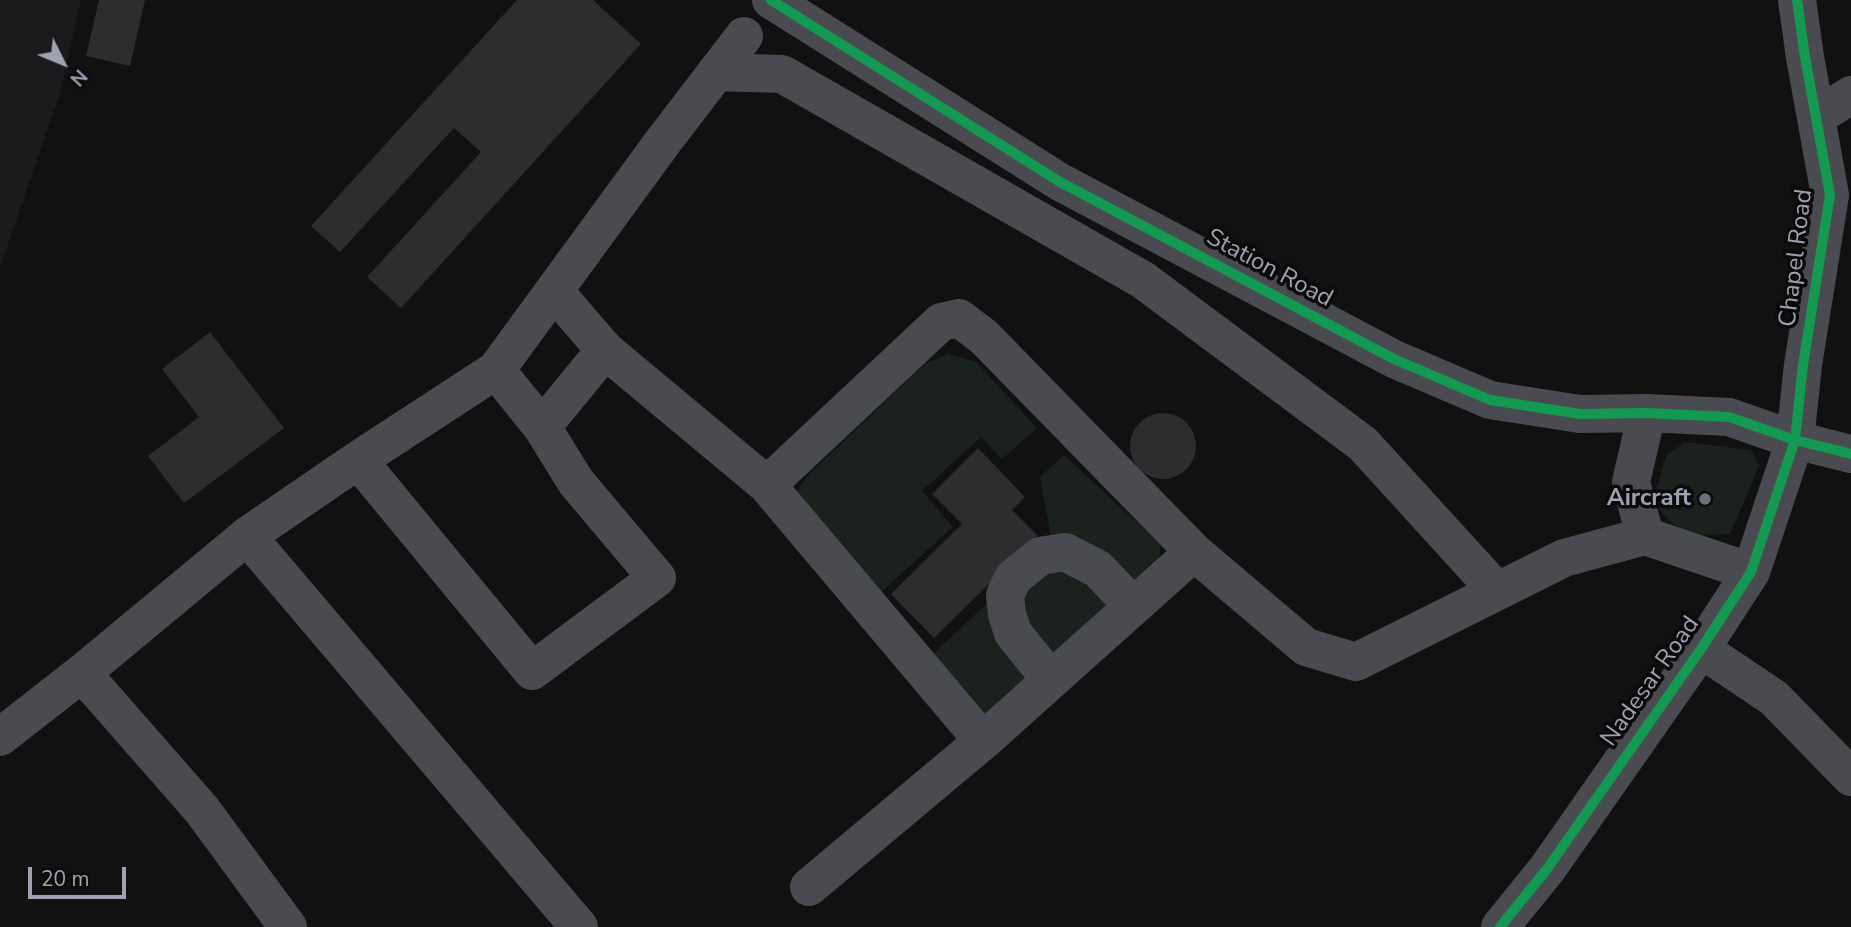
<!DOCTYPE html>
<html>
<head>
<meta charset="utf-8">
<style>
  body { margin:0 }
  #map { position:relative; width:1851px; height:927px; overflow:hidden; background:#111; font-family:"Nunito Sans",sans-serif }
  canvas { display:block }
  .north { position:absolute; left:28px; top:28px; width:70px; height:70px; -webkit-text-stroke:5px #0b0b0c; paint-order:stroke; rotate:133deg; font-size:19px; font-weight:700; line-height:28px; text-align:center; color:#a0a2b4 }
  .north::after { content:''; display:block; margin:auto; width:24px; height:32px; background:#a0a2b4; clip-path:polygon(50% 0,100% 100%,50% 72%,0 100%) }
  .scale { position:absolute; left:28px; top:867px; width:98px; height:32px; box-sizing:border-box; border:4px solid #a0a2b4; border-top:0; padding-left:9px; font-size:21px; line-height:24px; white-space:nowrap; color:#a0a2b4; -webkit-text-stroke:5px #0b0b0c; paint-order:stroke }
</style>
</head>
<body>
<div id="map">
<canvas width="1851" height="927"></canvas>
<div class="north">N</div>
<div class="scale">20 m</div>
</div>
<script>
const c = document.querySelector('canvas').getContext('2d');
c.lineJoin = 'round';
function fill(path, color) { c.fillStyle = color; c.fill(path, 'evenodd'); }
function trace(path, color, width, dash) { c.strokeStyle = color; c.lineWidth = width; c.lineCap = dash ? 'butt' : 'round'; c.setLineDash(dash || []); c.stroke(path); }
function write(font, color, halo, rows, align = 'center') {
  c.font = font + ' "Nunito Sans",sans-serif'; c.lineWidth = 7; c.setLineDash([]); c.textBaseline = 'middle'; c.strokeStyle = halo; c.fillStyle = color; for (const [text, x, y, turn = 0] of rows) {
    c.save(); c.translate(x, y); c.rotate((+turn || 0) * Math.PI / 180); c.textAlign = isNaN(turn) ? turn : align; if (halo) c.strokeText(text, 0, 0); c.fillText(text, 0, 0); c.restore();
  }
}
fill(new Path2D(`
  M 0,0 L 81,0 L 60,93 L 0,268 Z`), '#1b1b1d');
fill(new Path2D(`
  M 948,354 L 976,362 L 1037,428 L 1002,459 L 981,437 L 922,491 L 953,527 L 880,593 L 796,493 L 807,476 L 925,364 Z
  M 1685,442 L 1751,450 L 1759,466 L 1730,534 L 1692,535 L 1673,524 L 1660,511 L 1657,488 L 1666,456 Z
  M 1064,455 L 1160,544 L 1160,562 L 988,718 L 925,661 L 1052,543 L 1040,477 Z`), '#1b211c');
fill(new Path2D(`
  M 99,0 L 145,0 L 130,66 L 86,56 Z
  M 517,0 L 593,0 L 641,44 L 401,308 L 367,277 L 481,152 L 454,128 L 340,252 L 311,226 Z
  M 210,332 L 284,428 L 184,503 L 148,456 L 199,417 L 162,369 Z
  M1130 446a33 33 0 1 1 66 0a33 33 0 1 1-66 0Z
  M 978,448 L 1025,497 L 1012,510 L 1038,536 L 934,638 L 891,594 L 962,524 L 932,494 Z`), '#2d2d2f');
trace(new Path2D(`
  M 771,0 L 1060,182 L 1394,359 L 1490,400 L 1580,414 L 1647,413 L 1729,417 L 1795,440 L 1851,454
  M 716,72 L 782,74 L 1143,280 L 1363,444 L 1497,591
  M 1816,117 L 1851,95
  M 554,291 L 605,350 L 767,485 L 941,322 L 959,318 L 984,337 L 1194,552 L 1306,647 L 1356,662 L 1564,558 L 1645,536 L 1751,572
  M 542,427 L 605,350
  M 358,460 L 532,671 L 657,578 L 576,482 L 542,427 L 496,370
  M 767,485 L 983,741
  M 247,536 L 579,927
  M 1645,536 L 1631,482 L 1647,413
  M 1701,649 L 1774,698 L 1851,777
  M 82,673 L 202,810 L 288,927
  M 1051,680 L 1013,633 L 1007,614 L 1005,595 L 1013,578 L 1040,556 L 1065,552 L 1098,569 L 1133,606
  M 0,737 L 82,673 L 247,536 L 358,460 L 496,370 L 662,143 L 744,36
  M 809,887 L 983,741 L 1194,552
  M 1500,927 L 1547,869 L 1701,649 L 1751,572 L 1795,440 L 1803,365 L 1830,195 L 1805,57 L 1797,0`), '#4a4b51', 38);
trace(new Path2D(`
  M 771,0 L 1060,182 L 1394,359 L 1490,400 L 1580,414 L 1647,413 L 1729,417 L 1795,440 L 1851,454
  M 1500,927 L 1547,869 L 1701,649 L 1751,572 L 1795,440 L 1803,365 L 1830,195 L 1805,57 L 1797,0`), '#139951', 10);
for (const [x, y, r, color] of [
  [1705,499,7,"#6e6f7b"]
]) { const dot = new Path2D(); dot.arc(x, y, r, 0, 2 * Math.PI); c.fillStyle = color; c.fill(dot); trace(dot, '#0b0b0c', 2.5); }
write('24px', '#a0a2b4', '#0b0b0c', [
  ["Chapel Road",1797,258,-83],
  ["Station Road",1269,269,28],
  ["Nadesar Road",1651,682,-55]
]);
write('bold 24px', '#a0a2b4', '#0b0b0c', [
  ["Aircraft",1691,499]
], 'right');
</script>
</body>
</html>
